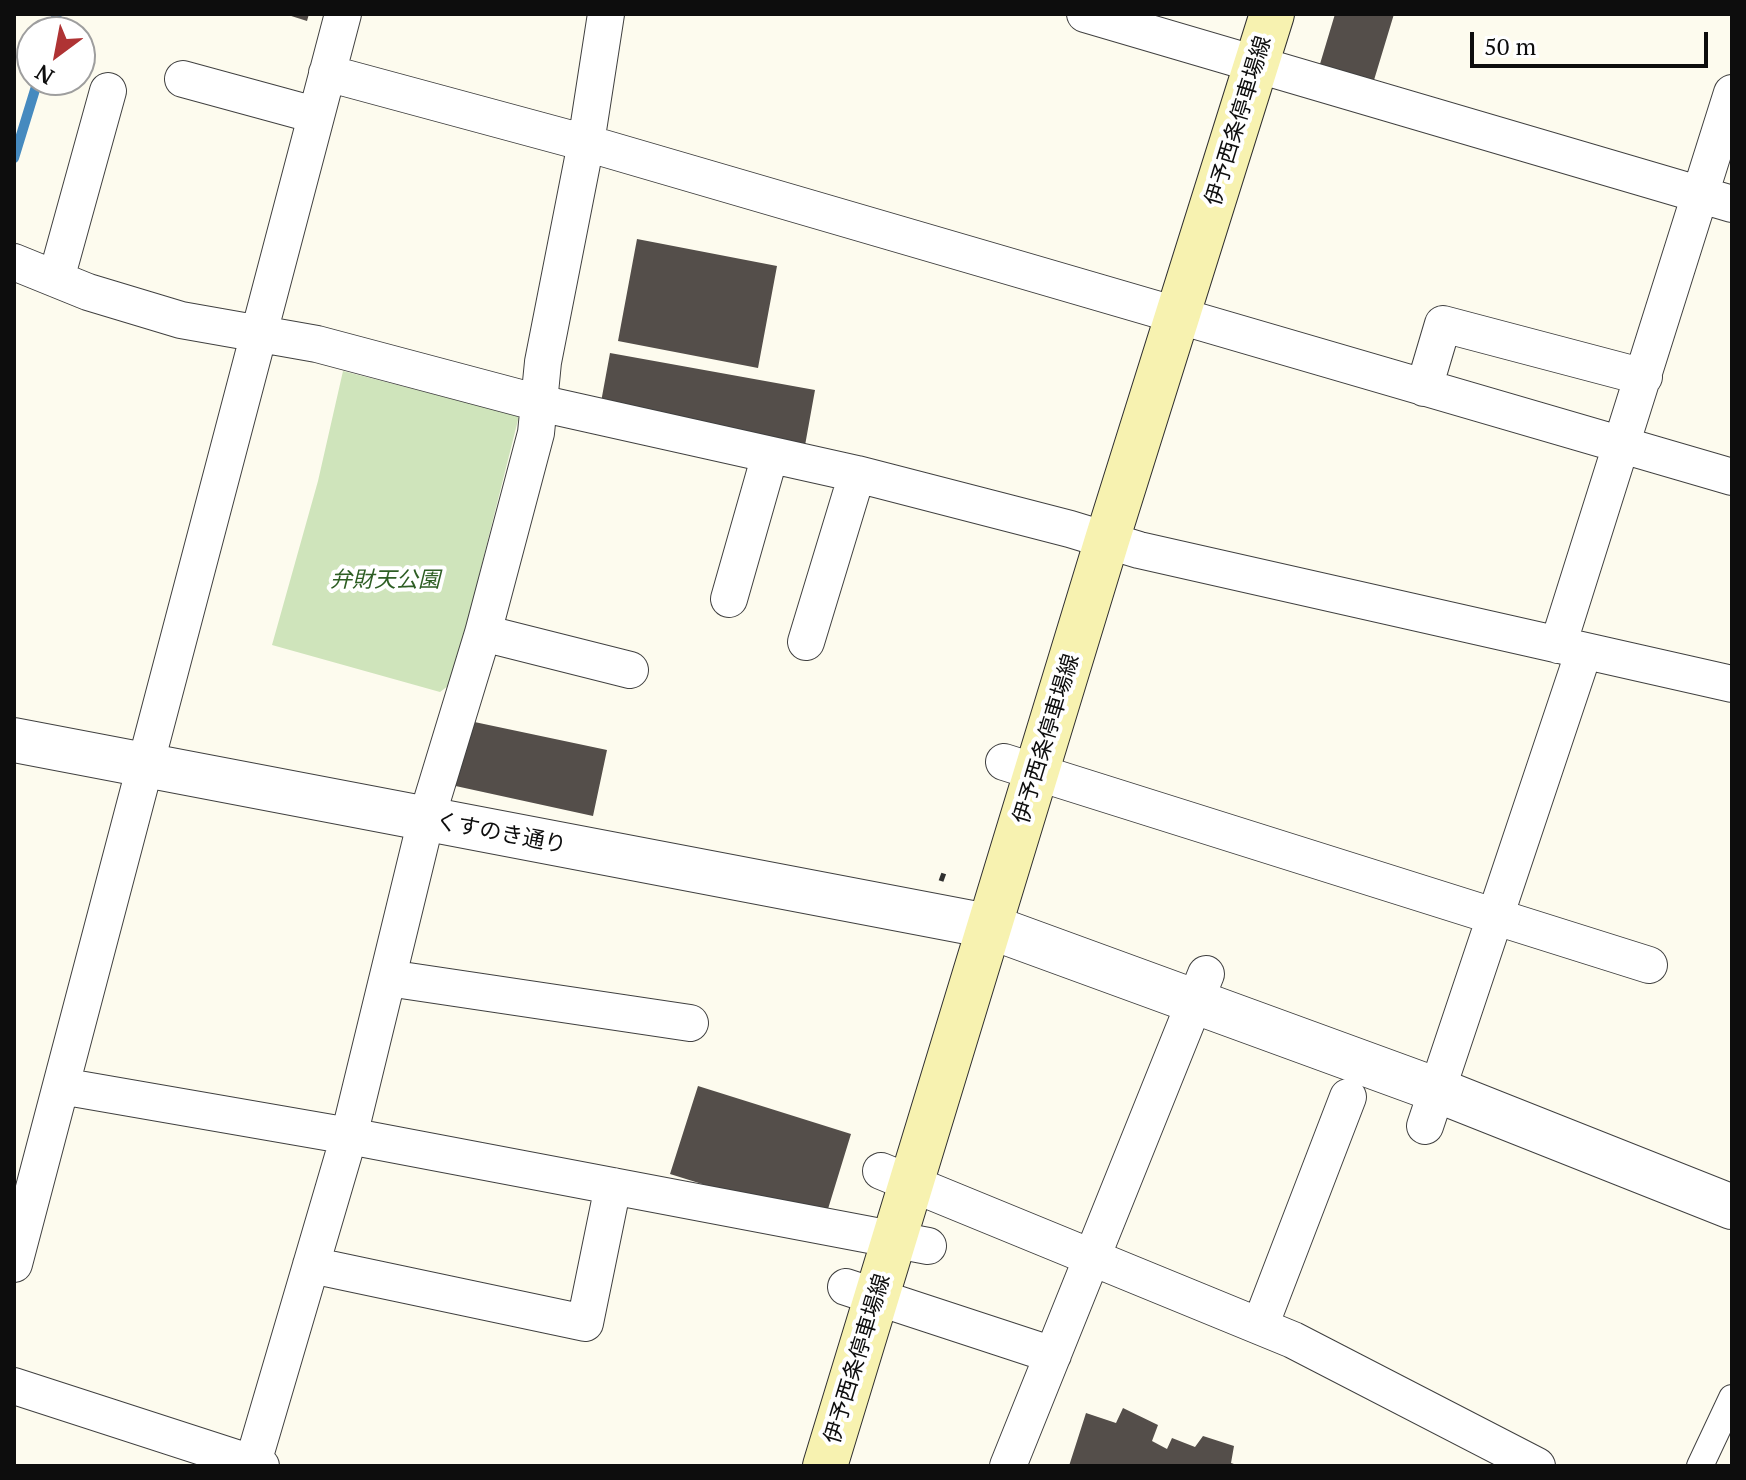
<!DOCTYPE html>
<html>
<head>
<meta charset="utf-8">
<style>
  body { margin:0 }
  #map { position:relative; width:1746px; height:1480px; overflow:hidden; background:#fdfbee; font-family:"PT Serif",serif }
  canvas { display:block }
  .frame { position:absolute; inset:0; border:16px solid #0d0d0d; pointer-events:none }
  .north { position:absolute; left:16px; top:16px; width:80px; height:80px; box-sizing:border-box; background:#fff; border:2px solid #9e9e9e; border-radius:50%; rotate:212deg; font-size:22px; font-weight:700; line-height:32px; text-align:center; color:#0d0d0d }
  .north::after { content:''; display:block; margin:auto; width:28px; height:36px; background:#af3334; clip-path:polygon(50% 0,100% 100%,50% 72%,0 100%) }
  .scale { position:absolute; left:1470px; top:32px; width:238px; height:36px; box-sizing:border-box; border:4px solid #0d0d0d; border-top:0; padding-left:10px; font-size:24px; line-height:28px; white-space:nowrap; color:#0d0d0d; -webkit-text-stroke:6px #fff; paint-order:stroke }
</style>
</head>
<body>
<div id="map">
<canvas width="1746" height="1480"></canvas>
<div class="frame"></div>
<div class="north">N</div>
<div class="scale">50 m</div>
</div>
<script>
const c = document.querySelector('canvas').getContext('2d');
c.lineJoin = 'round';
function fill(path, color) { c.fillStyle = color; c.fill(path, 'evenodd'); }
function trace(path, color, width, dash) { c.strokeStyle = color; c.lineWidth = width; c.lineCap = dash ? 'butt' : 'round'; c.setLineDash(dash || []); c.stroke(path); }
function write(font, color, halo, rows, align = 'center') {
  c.font = font + ' "PT Serif","Noto Sans JP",serif'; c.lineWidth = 8; c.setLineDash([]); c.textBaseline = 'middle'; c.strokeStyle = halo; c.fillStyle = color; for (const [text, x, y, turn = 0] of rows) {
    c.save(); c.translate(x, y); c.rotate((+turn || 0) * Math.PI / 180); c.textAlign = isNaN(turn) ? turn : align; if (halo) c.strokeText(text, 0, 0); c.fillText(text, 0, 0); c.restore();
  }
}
fill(new Path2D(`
  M 343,371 L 519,416 L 452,683 L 440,692 L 272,645 L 318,481 Z`), '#cfe4bb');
trace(new Path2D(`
  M 52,32 L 57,14
  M 14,158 L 38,80`), '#468abf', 10);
fill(new Path2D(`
  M 285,14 L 309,14 L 307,21 Z
  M 1335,14 L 1394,14 L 1371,90 L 1317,74 Z
  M 637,239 L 777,266 L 758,368 L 618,341 Z
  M 610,353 L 815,390 L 804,451 L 599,413 Z
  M 465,720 L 607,750 L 593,816 L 451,785 Z
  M 698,1086 L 851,1134 L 824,1222 L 670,1174 Z
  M 1123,1408 L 1158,1425 L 1152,1441 L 1167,1449 L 1172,1438 L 1195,1447 L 1203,1436 L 1234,1446 L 1231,1463 L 1240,1466 L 1069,1466 L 1086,1413 L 1116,1423 Z`), '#544e4a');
const pedestrian = new Path2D(`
  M 1700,1466 L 1732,1398`);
const minor = new Path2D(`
  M 1085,14 L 1732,204
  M 327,73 L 586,143 L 1732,477
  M 183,79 L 315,115
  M 14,262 L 88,292 L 181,320 L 317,344 L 539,403 L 857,474 L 1070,529 L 1139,550 L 1732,684
  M 56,279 L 108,91
  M 1424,388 L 1443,324 L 1644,377
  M 729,599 L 770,455
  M 483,633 L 630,670
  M 806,642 L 857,474
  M 1558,645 L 1732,93
  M 1004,762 L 1649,965
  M 388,978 L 690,1023
  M 61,1086 L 349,1136 L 928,1246
  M 1425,1126 L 1584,651
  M 881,1171 L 1293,1340 L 1537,1466
  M 14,1264 L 343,14
  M 311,1265 L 585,1323 L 613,1186
  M 846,1287 L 1053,1355
  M 1260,1326 L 1348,1097
  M 14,1386 L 261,1466
  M 252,1466 L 349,1136 L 426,820 L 483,633 L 536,433 L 543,362 L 586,143 L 606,14
  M 1008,1466 L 1206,974`);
const tertiary = new Path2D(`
  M 14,740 L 988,926 L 1437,1090 L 1732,1207`);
const secondary = new Path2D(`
  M 825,1466 L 1107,540 L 1272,14`);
trace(pedestrian, '#404040', 28);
trace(minor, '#404040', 38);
trace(tertiary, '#404040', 46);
trace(secondary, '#2f2f2f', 46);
trace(new Path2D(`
  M 941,881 L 945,870`), '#2f2f2f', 5, [8, 4]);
trace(pedestrian, '#fff', 26);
trace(minor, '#fff', 36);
trace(tertiary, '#fff', 44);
trace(secondary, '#f7f2b0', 44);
write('22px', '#0d0d0d', '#fff', [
  ["伊予西条停車場線",1239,121,-73],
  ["伊予西条停車場線",1047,739,-73],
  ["くすのき通り",501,834,11],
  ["伊予西条停車場線",858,1359,-73]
]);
write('italic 22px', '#2e5e24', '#fff', [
  ["弁財天公園",385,581]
]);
</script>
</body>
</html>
